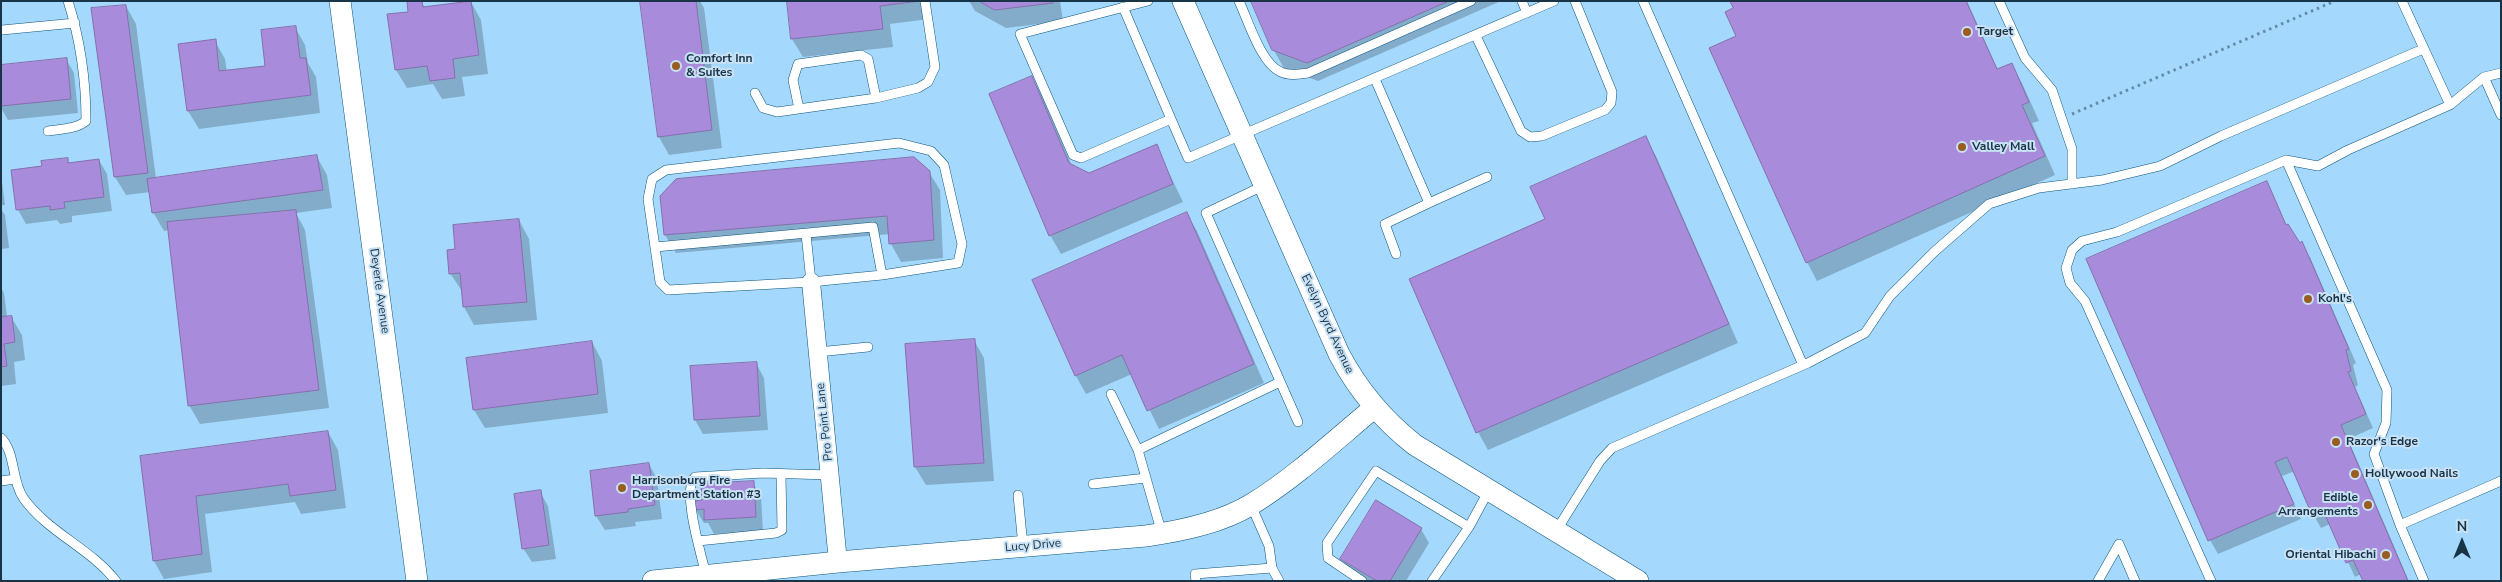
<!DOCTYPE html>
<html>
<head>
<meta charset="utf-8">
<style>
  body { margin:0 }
  #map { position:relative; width:2502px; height:582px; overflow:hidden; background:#a4d8fd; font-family:"Nunito Sans",sans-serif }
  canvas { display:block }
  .frame { position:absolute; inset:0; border:2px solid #193446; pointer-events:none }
  .north { position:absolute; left:2437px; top:517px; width:50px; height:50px; -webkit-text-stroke:4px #c8e1f4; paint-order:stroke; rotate:0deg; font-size:14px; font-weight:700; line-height:20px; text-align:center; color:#193446 }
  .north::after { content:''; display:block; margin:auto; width:18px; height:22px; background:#193446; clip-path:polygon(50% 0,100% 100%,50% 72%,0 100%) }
</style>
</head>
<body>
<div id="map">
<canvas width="2502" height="582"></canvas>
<div class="frame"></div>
<div class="north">N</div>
</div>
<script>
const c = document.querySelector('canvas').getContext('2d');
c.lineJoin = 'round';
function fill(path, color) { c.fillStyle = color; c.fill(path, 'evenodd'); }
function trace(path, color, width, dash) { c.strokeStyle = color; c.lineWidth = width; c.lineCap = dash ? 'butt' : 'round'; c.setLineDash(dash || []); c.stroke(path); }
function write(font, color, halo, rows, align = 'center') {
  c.font = font + ' "Nunito Sans",sans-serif'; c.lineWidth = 4; c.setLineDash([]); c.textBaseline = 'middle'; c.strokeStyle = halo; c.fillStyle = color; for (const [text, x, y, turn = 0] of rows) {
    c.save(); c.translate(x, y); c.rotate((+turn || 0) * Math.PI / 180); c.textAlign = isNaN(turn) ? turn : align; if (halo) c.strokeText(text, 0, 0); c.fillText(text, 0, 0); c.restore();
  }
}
fill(new Path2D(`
  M 641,1 L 700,1 L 704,8 L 722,148 L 669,155 L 659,137 Z
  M 788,1 L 927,1 L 929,19 L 890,24 L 893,47 L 803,57 L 792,39 Z
  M 969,1 L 1060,1 L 1063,21 L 1006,28 L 975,11 Z
  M 1252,1 L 1501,1 L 1318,81 L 1284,68 L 1273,49 Z
  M 1731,1 L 1967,1 L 1998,70 L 2011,64 L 2022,83 L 2039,121 L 2032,123 L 2055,175 L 1817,281 L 1807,262 L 1738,36 L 1734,9 Z
  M 421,2 L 425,8 L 471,2 L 481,20 L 488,74 L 462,77 L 465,96 L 442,99 L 433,84 L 407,88 L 396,70 L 409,13 Z
  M 126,6 L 136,24 L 156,179 L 317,157 L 327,175 L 332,208 L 296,213 L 305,230 L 329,408 L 200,424 L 189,405 L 169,230 L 164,231 L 153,212 L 150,192 L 126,195 L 115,177 Z
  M 295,27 L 305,45 L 308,63 L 316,77 L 320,113 L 199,129 L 188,111 L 215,41 L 225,59 L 227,72 L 267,67 Z
  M 66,59 L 74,73 L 78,113 L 8,120 L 1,108 L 1,66 Z
  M 1032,78 L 1042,96 L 1072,166 L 1089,174 L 1156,146 L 1183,202 L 1061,254 L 1050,235 Z
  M 1645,138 L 1656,156 L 1738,343 L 1488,450 L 1478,432 L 1547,220 Z
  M 67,159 L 70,164 L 99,160 L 107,174 L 112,211 L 72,216 L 72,222 L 60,224 L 57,220 L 26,224 L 18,210 L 43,167 Z
  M 929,172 L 940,190 L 943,258 L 901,262 L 891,244 L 890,234 L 676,253 L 665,235 Z
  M 1,174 L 5,205 L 1,205 Z
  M 2267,183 L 2287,226 L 2310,257 L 2356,363 L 2353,365 L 2358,385 L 2355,387 L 2373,428 L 2348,439 L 2409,581 L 2364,581 L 2361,574 L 2355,577 L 2330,524 L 2321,528 L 2313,514 L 2295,471 L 2282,476 L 2301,519 L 2218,554 L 2210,540 Z
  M 1,209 L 5,215 L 9,248 L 1,249 Z
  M 1186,213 L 1197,231 L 1264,383 L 1159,429 L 1132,374 L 1086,394 L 1076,376 Z
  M 519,220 L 529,239 L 537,320 L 474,325 L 464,307 L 462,291 L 450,273 L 457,250 Z
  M 1,288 L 4,293 L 7,317 L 11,317 L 22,335 L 25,360 L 14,362 L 16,384 L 1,386 Z
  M 974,340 L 984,358 L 994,481 L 926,485 L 915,467 L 906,345 Z
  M 592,342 L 602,361 L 608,413 L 485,428 L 474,410 Z
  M 756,363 L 764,378 L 768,430 L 703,434 L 695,420 Z
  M 328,432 L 338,450 L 346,508 L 301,514 L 295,502 L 205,514 L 212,572 L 164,579 L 154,561 L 141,457 Z
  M 649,464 L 657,479 L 662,519 L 635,522 L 636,526 L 605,530 L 596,516 L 591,472 Z
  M 753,483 L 761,497 L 763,531 L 714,534 L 708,523 L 704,523 L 695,509 L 704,501 Z
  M 540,492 L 548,506 L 556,559 L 532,562 L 523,548 Z
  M 1421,529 L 1429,543 L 1406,581 L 1363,581 L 1350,573 L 1342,559 Z`), '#0003');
const building = new Path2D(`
  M 422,1 L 423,7 L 471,1 L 479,55 L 453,59 L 455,78 L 430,81 L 427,66 L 395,70 L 387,14 L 408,12 L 407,2 Z
  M 640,1 L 696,1 L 712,130 L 658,137 Z
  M 787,1 L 920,1 L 880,6 L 883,29 L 791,39 Z
  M 979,1 L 1053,1 L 1053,3 L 995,10 Z
  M 1251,1 L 1449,1 L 1307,63 L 1272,50 Z
  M 1730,1 L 1966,1 L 1997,69 L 2012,63 L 2029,102 L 2022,105 L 2045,156 L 1806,263 L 1709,48 L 1736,36 L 1725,12 L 1733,8 Z
  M 126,5 L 148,173 L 114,177 L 91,8 Z
  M 296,26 L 300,58 L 306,58 L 311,95 L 187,111 L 178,44 L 216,39 L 219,71 L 265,66 L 261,30 Z
  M 67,58 L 71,99 L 1,106 L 1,65 Z
  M 1032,76 L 1069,163 L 1089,173 L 1157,144 L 1173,184 L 1049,236 L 989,94 Z
  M 1646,136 L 1729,324 L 1476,433 L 1409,279 L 1545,219 L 1530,187 Z
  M 317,155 L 323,190 L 152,213 L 147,179 Z
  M 914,157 L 930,171 L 934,240 L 889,244 L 887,216 L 664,235 L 660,196 L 676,179 Z
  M 68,158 L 68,163 L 99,159 L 104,197 L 64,202 L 65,208 L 50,210 L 50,206 L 16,210 L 11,170 L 42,166 L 41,161 Z
  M 2267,181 L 2286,225 L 2288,224 L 2300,243 L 2302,241 L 2349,349 L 2346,350 L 2351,371 L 2348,372 L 2366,414 L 2341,425 L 2408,581 L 2363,581 L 2353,560 L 2346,563 L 2323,510 L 2312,515 L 2287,457 L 2275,462 L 2294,504 L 2208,541 L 2086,259 Z
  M 296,210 L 319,390 L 188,406 L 167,222 Z
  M 1187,212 L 1254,364 L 1147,411 L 1122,355 L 1075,376 L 1032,280 Z
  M 519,219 L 527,302 L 463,307 L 460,273 L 449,274 L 447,250 L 455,249 L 453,225 Z
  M 12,316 L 15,342 L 4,344 L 7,366 L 1,367 L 1,317 Z
  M 975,339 L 984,463 L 914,467 L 905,344 Z
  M 592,341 L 598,394 L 473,410 L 466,358 Z
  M 757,362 L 760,416 L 694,420 L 690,366 Z
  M 328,431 L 336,490 L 290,496 L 288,484 L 196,496 L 202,554 L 153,561 L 140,456 Z
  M 649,463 L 655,505 L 628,509 L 628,512 L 595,516 L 590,471 Z
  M 754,481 L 756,517 L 704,520 L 704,509 L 694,510 L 694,501 L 702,500 L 701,484 Z
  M 541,490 L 549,545 L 522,549 L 514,494 Z
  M 1376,500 L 1422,528 L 1390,581 L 1377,581 L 1340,559 Z`);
fill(building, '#a98bdc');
trace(building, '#856fac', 1);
const service = new Path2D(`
  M 1239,1 C 1248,20 1261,64 1281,72 C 1289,76 1299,74 1308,73 L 1471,1
  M 1522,1 L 1527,13
  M 1643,1 L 1803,365
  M 1999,1 L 2025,58 L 2052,90 L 2072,149 L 2072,184
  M 2402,1 L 2450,105
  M 1123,7 L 1171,119 L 1081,158 L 1073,155 L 1020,34 L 1148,1
  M 2,30 L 75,23
  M 1476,36 L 1521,131 L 1530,137 L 1542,136 L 1605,110 L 1611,103 L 1612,92 L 1575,1
  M 2484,77 L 2501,115
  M 1375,79 L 1429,203 L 1487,177
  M 755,93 L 763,108 L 777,112 L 876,98 L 918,88 L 928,82 L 935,67 L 925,1
  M 799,109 L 793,80 L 798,64 L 861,55 L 868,59 L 876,98
  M 1171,119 L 1188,158 L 1554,1
  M 48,131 C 61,129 76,129 86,121 C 86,81 80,39 68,1
  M 899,143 L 931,151 L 944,165 L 962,244 L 958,263 L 882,275 L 811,282 L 668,290 L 660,282 L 648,199 L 652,179 L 666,170 Z
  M 2286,160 L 2387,390 L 2386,423 L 2374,454 L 2400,525 L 2424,581
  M 1265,185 L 1206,213 L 1298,422
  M 806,234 L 811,282
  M 655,247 L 873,227 L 882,275
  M 1396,254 L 1385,224 L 1429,203
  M 818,352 L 868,347
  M 1111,394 L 1138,450 L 1280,382
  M 1,438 C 16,453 11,481 24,499 C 49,533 90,548 116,581
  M 1138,450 L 1162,534
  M 1,481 L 15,479
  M 1093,484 L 1146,478
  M 1018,495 L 1023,546
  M 1251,505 L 1269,546 L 1272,568 L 1279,581
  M 2400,525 L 2501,481
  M 1556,531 L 1600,461 L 1612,448 L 1808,363 L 1865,333 L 1890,296 L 1934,252 L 1989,204 L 2039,188 L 2102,180 L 2160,166 L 2221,136 L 2423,49
  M 698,541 L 776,533 L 782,530 L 781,474
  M 706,575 C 702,557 681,490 695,477 L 763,473 L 830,475
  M 1196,581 L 1195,574 L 1272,568
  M 1362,581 L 1328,558 L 1327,543 L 1376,471 L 1469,527
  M 1432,581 L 1469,527 L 1489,490
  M 2098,581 L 2119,544 L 2135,581
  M 2211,581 L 2085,301 L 2070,283 L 2066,268 L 2072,250 L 2082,241 L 2117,232 L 2286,160 L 2318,166 L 2348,150 L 2450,105 L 2484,77 L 2501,73`);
const minor = new Path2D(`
  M 811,282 L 838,562`);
const tertiary = new Path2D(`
  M 340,1 L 417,581
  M 1183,1 L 1339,354 C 1358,390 1383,420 1415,445 L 1638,581
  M 653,581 L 838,562 L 1146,536 C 1182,531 1221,523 1252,504 C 1296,477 1335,440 1375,407`);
trace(service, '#0b557d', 10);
trace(minor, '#0b557d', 19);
trace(tertiary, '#0b557d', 22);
trace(new Path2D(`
  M 2072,114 L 2335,1`), '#648da9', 3, [2.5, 4]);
trace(service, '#fff', 9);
trace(minor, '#fff', 18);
trace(tertiary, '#fff', 21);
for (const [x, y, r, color] of [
  [1967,32,5,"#995c21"],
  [676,66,5,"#995c21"],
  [1962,147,5,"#995c21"],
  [2308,299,5,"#995c21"],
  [2336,442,5,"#995c21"],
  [2355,474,5,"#995c21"],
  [622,488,5,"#995c21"],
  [2368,505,5,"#995c21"],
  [2386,555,5,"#995c21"]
]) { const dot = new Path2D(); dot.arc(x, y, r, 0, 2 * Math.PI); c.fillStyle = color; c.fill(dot); trace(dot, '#c8e1f4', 2); }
write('bold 12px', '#193446', '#c8e1f4', [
  ["Target",1977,32],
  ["Comfort Inn",686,59],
  ["& Suites",686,73],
  ["Valley Mall",1972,147],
  ["Kohl's",2318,299],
  ["Razor's Edge",2346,442],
  ["Hollywood Nails",2365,474],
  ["Harrisonburg Fire",632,481],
  ["Department Station #3",632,495],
  ["Edible",2358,498,"right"],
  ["Arrangements",2358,512,"right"],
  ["Oriental Hibachi",2376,555,"right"]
], 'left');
write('12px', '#193446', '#c8e1f4', [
  ["Deyerle Avenue",379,291,82],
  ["Evelyn Byrd Avenue",1327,324,65],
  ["Pro Point Lane",825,422,-96],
  ["Lucy Drive",1033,546,-5]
]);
</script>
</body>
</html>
